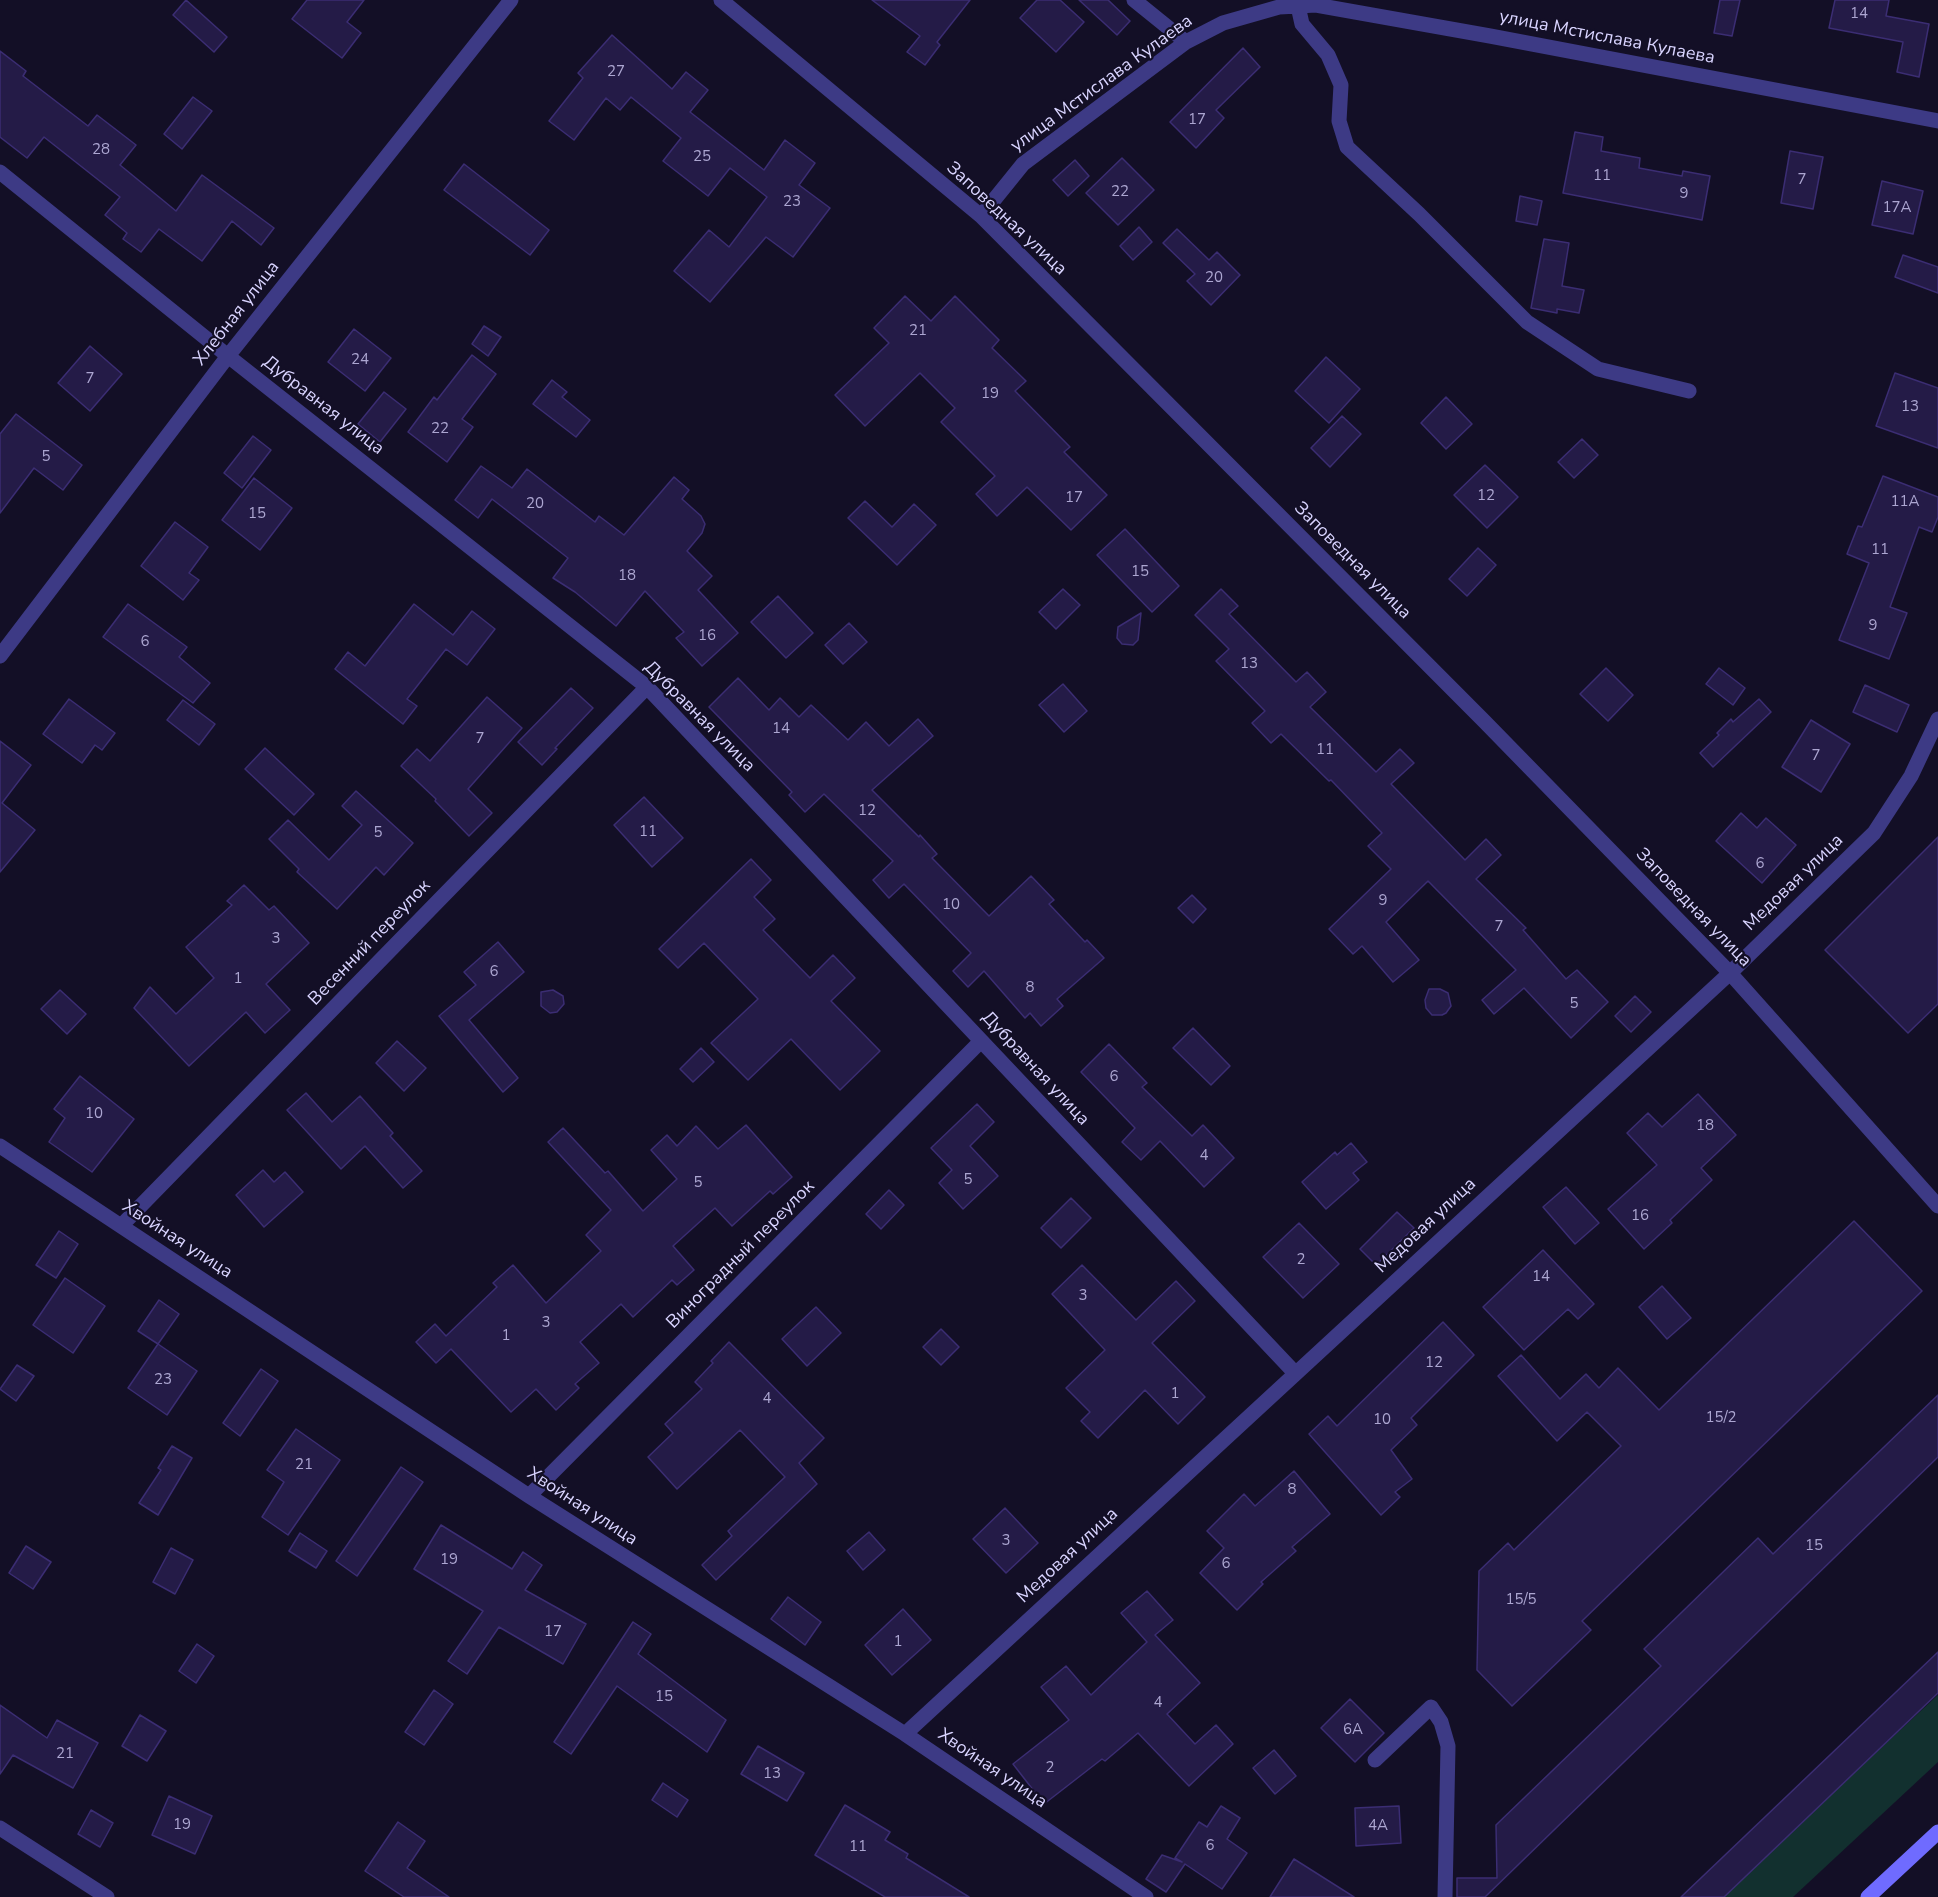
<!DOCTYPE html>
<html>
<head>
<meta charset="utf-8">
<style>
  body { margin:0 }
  canvas { display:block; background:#130f26 }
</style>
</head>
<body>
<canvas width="1938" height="1897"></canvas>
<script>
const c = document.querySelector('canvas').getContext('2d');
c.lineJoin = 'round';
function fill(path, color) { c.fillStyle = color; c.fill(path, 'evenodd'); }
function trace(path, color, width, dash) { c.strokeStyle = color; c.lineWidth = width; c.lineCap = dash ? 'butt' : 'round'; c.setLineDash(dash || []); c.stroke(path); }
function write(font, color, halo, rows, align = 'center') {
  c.font = font + ' "Nunito Sans",sans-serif'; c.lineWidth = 4.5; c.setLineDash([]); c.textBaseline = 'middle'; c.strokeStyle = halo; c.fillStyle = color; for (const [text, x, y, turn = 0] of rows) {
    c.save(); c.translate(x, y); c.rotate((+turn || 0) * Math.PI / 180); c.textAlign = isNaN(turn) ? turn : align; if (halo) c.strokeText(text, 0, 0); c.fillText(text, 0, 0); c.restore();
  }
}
fill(new Path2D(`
  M 1938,1695 L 1938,1762 L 1793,1897 L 1720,1897 Z`), '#12302f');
const building = new Path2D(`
  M 186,0 L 227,37 L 214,52 L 173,15 Z
  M 307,0 L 364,0 L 347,22 L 361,33 L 342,58 L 292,19 Z
  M 872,0 L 970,0 L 937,42 L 940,45 L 925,65 L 907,52 L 920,36 Z
  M 1037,0 L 1060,0 L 1084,22 L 1056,52 L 1020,18 Z
  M 1079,0 L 1108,0 L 1130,21 L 1117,35 Z
  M 1720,0 L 1740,0 L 1732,36 L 1714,33 Z
  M 1835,0 L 1889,0 L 1886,16 L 1929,24 L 1919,77 L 1897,72 L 1903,42 L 1829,28 Z
  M 612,35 L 672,89 L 686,72 L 708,90 L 690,112 L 764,170 L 785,140 L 815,163 L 799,185 L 830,208 L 793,257 L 766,237 L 710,302 L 674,271 L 709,230 L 729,247 L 767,197 L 730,168 L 708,196 L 663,161 L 681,138 L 631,97 L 620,110 L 606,98 L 574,140 L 549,121 L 583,78 L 578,73 Z
  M 1243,48 L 1260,67 L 1216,110 L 1224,118 L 1196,148 L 1170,122 Z
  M 0,51 L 26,71 L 23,76 L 88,126 L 97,115 L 136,145 L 120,165 L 176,211 L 202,175 L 274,228 L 261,245 L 232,221 L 202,261 L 159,229 L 141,252 L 123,239 L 127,233 L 105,215 L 120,197 L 44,137 L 27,158 L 0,137 Z
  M 193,97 L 212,111 L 182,149 L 164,134 Z
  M 1575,132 L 1603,137 L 1601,151 L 1640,158 L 1639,168 L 1682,176 L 1683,171 L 1710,176 L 1702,220 L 1563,193 Z
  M 1790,151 L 1823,157 L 1813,209 L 1781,203 Z
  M 1122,158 L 1154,190 L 1118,225 L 1086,193 Z
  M 1075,160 L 1089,176 L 1068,196 L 1053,180 Z
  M 464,164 L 549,230 L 530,255 L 444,190 Z
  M 1882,181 L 1923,191 L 1913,234 L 1872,225 Z
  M 1520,196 L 1542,201 L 1537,225 L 1516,221 Z
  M 1139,227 L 1152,242 L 1133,260 L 1120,246 Z
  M 1177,229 L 1209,260 L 1217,252 L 1240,275 L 1211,305 L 1187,281 L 1195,274 L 1163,243 Z
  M 1544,239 L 1569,243 L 1562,286 L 1584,290 L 1579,313 L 1557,309 L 1557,313 L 1531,308 Z
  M 1903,255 L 1938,267 L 1938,293 L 1895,277 Z
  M 905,296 L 931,321 L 955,296 L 999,340 L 992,348 L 1026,381 L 1015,391 L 1070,447 L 1064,452 L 1107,495 L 1071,530 L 1027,487 L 997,516 L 976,494 L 995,476 L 941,422 L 955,408 L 920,373 L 865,426 L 835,395 L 889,343 L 874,328 Z
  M 484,326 L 501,337 L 488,356 L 472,344 Z
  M 354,329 L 391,358 L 365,391 L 328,362 Z
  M 90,346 L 122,374 L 90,411 L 58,383 Z
  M 472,355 L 496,374 L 462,419 L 473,427 L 447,462 L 408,432 L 434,397 L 437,400 Z
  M 1326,357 L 1360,389 L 1329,423 L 1295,391 Z
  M 1895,373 L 1938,388 L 1938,448 L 1876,426 Z
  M 552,380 L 567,392 L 562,397 L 590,420 L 576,437 L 533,404 Z
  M 384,392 L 406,409 L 380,442 L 358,424 Z
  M 1446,397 L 1472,424 L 1446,449 L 1421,423 Z
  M 16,414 L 82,465 L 63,490 L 34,468 L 0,513 L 0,434 Z
  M 1342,416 L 1361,434 L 1330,467 L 1311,448 Z
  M 253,436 L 271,450 L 242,488 L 224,473 Z
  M 1582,439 L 1598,455 L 1574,478 L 1558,462 Z
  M 1485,465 L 1518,497 L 1487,528 L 1454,495 Z
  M 481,466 L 512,488 L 527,469 L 595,522 L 599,516 L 624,535 L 674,477 L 689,490 L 682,499 L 701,516 L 705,524 L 702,533 L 687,551 L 712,576 L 698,590 L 738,633 L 702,666 L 676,638 L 684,632 L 645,591 L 616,626 L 575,592 L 553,578 L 568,558 L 492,499 L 478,518 L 455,500 Z
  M 1883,476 L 1938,497 L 1938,517 L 1932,532 L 1919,527 L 1890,607 L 1907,613 L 1889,659 L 1839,640 L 1869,563 L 1847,554 L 1858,526 L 1862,527 Z
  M 254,478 L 292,508 L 260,550 L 222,520 Z
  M 865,501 L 892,527 L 914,504 L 936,525 L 897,565 L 848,518 Z
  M 175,522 L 208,547 L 189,573 L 199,580 L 183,600 L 141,566 Z
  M 1125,529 L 1179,586 L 1152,612 L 1097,555 Z
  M 1478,548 L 1496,565 L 1467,596 L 1449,579 Z
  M 1063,589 L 1080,605 L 1056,629 L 1039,612 Z
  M 1221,589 L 1238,606 L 1229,614 L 1296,682 L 1307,672 L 1326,692 L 1310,707 L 1376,772 L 1400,749 L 1414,763 L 1391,784 L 1465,860 L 1486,839 L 1501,855 L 1476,879 L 1526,928 L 1523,930 L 1566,979 L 1577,970 L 1608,1002 L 1571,1038 L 1524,988 L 1494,1014 L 1482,1000 L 1516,970 L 1428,881 L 1386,922 L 1419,960 L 1393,982 L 1362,946 L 1353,954 L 1329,929 L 1391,869 L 1368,846 L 1382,833 L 1331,780 L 1329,781 L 1281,734 L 1271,743 L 1252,723 L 1265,711 L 1216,661 L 1229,649 L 1195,615 Z
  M 778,596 L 813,633 L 786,658 L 751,622 Z
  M 128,604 L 187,647 L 179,657 L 210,683 L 193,703 L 103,637 Z
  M 414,604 L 453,635 L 472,611 L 495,629 L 467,665 L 446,649 L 407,699 L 417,706 L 403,724 L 335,669 L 348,652 L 365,666 Z
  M 1141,613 L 1138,640 L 1133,645 L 1122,644 L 1117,638 L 1118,627 Z
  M 849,623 L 867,642 L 843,664 L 825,645 Z
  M 1606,668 L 1633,695 L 1608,721 L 1580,694 Z
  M 1719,668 L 1745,688 L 1733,705 L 1706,684 Z
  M 738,678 L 769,710 L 780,698 L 799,717 L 811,705 L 848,740 L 866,722 L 889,746 L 918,719 L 933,736 L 872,790 L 919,837 L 920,835 L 937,854 L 932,858 L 989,916 L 1031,876 L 1054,900 L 1049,904 L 1085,942 L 1087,940 L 1104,958 L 1057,999 L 1063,1006 L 1041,1026 L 1030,1013 L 1025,1018 L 984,971 L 968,987 L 953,971 L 971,953 L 904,884 L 889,898 L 873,880 L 893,861 L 824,794 L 805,812 L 789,795 L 792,792 L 709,707 Z
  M 1063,684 L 1087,711 L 1064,732 L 1039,705 Z
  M 1865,685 L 1909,705 L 1897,732 L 1853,712 Z
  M 571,688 L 593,708 L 555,748 L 557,749 L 542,765 L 518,742 Z
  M 487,697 L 522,728 L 468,789 L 492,813 L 469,836 L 435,801 L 436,799 L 401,766 L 417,749 L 430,761 Z
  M 69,699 L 115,733 L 102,750 L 95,745 L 82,763 L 43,734 Z
  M 1759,699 L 1771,712 L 1713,767 L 1700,753 L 1719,735 L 1717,733 L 1731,719 L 1733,722 Z
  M 183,700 L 215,724 L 199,745 L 167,720 Z
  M 1811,720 L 1850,744 L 1821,792 L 1782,767 Z
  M 0,741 L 31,765 L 2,803 L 35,830 L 0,872 Z
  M 265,748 L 314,794 L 294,815 L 245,769 Z
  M 356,791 L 413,843 L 384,875 L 376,867 L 337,909 L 297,872 L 299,869 L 269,839 L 288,820 L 329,860 L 362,825 L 342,806 Z
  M 644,797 L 683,838 L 652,867 L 614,825 Z
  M 1741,813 L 1757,828 L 1766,818 L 1796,845 L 1762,883 L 1716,841 Z
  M 1938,837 L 1938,1004 L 1908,1033 L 1825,950 Z
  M 751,859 L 771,880 L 754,897 L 775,919 L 763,930 L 810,978 L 833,955 L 855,978 L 831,1001 L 880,1051 L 840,1090 L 791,1039 L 748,1080 L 711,1043 L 758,999 L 704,943 L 678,968 L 659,949 Z
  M 244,885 L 269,910 L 274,906 L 309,943 L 266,984 L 290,1010 L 265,1033 L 246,1012 L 189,1066 L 134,1008 L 150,987 L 176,1014 L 214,978 L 186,947 L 232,905 L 227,901 Z
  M 1192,895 L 1206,909 L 1193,923 L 1178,908 Z
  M 498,942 L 524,972 L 469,1020 L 518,1078 L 503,1092 L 439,1016 L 476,985 L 464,972 Z
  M 1429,989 L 1440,989 L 1448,993 L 1451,1006 L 1446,1013 L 1442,1015 L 1432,1015 L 1426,1008 L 1425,1000 Z
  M 60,990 L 86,1014 L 67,1034 L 41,1009 Z
  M 553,990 L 563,996 L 564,1004 L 557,1012 L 550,1013 L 541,1006 L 541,992 Z
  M 1635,996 L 1651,1012 L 1631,1032 L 1615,1016 Z
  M 1193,1028 L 1230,1066 L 1211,1085 L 1173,1048 Z
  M 397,1041 L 426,1068 L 404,1091 L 376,1063 Z
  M 1109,1044 L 1147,1083 L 1142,1087 L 1192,1136 L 1203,1125 L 1234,1158 L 1204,1187 L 1160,1141 L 1141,1160 L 1122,1142 L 1135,1128 L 1081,1072 Z
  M 701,1048 L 714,1062 L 693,1082 L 680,1069 Z
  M 80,1076 L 134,1119 L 92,1172 L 49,1142 L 65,1118 L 54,1109 Z
  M 306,1093 L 332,1122 L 360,1096 L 393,1133 L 390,1136 L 422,1171 L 403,1188 L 365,1146 L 341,1169 L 287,1110 Z
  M 1698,1094 L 1736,1135 L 1701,1168 L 1712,1180 L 1670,1220 L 1672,1223 L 1644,1249 L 1608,1209 L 1657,1165 L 1627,1133 L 1648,1113 L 1662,1127 Z
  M 977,1104 L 994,1122 L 970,1146 L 998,1176 L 963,1209 L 939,1183 L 952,1170 L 931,1148 Z
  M 746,1125 L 792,1177 L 773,1194 L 770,1191 L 732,1226 L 715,1208 L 673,1246 L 694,1270 L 677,1285 L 672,1280 L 633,1317 L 621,1304 L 580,1342 L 599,1363 L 575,1384 L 579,1388 L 556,1410 L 536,1389 L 511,1412 L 451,1349 L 436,1363 L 416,1342 L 435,1324 L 446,1336 L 497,1287 L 493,1283 L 513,1265 L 546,1303 L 601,1251 L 586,1235 L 611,1210 L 548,1142 L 563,1128 L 605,1173 L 608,1171 L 643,1211 L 677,1179 L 651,1150 L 667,1135 L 677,1146 L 696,1126 L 718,1149 Z
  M 1351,1143 L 1367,1162 L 1353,1173 L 1359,1180 L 1326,1209 L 1302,1182 L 1335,1152 L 1337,1155 Z
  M 263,1170 L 274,1182 L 285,1172 L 303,1192 L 264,1227 L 236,1195 Z
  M 1566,1187 L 1599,1223 L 1575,1244 L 1543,1207 Z
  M 889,1190 L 904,1205 L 881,1229 L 866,1214 Z
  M 1071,1198 L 1091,1218 L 1061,1248 L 1041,1228 Z
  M 1397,1212 L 1414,1228 L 1376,1265 L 1360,1249 Z
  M 1854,1221 L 1922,1291 L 1582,1621 L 1591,1630 L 1512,1706 L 1477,1670 L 1479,1571 L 1508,1543 L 1514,1550 L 1621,1446 L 1587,1412 L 1557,1441 L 1498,1376 L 1521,1355 L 1560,1399 L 1586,1374 L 1599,1388 L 1618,1368 L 1659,1410 Z
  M 1299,1223 L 1339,1264 L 1303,1298 L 1263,1257 Z
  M 59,1231 L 78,1244 L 56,1278 L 36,1265 Z
  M 1543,1250 L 1594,1304 L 1578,1319 L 1568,1309 L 1524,1350 L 1483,1307 Z
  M 1082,1265 L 1136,1320 L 1176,1281 L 1195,1301 L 1152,1343 L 1205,1397 L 1178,1424 L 1145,1390 L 1098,1438 L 1081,1421 L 1090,1412 L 1066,1388 L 1105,1350 L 1052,1294 Z
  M 65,1278 L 105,1306 L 73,1353 L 33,1325 Z
  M 1662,1286 L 1691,1318 L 1667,1339 L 1639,1307 Z
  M 159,1300 L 179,1314 L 158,1344 L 138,1331 Z
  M 816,1307 L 841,1333 L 807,1366 L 782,1339 Z
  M 1443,1322 L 1474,1355 L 1411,1418 L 1417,1425 L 1391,1450 L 1412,1479 L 1395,1492 L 1400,1497 L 1381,1515 L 1309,1434 L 1328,1416 L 1337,1426 Z
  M 941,1329 L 959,1347 L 941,1365 L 923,1347 Z
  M 729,1342 L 824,1438 L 799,1463 L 817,1484 L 716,1580 L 702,1565 L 732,1536 L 728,1531 L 785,1477 L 740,1430 L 677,1489 L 648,1457 L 673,1433 L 665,1424 L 702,1389 L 695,1382 L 713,1363 L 711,1361 Z
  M 158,1344 L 197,1371 L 167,1415 L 128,1388 Z
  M 17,1365 L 34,1376 L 16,1401 L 0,1389 Z
  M 261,1369 L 278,1381 L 240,1436 L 223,1423 Z
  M 1938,1395 L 1938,1457 L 1485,1897 L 1457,1897 L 1457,1878 L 1497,1878 L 1496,1825 L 1661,1666 L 1644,1649 L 1758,1538 L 1773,1554 Z
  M 296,1429 L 340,1460 L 288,1535 L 262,1517 L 284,1482 L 267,1470 Z
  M 172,1446 L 192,1458 L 158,1515 L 139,1503 L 161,1470 L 158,1468 Z
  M 401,1467 L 423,1482 L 357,1576 L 336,1561 Z
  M 1294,1471 L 1330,1514 L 1292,1547 L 1296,1551 L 1261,1582 L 1263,1584 L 1237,1610 L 1200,1573 L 1224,1548 L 1207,1531 L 1244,1494 L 1255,1506 Z
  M 1005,1508 L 1038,1543 L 1006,1573 L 973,1539 Z
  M 441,1525 L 512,1569 L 523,1552 L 542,1565 L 525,1590 L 586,1624 L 563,1664 L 499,1627 L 467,1674 L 448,1661 L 483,1611 L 414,1569 Z
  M 869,1532 L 885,1550 L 863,1570 L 847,1551 Z
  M 300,1533 L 327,1551 L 316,1568 L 289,1551 Z
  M 26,1546 L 51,1562 L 33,1589 L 9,1573 Z
  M 171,1548 L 193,1560 L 175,1594 L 153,1582 Z
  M 1147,1591 L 1173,1620 L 1155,1635 L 1200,1683 L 1167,1714 L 1195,1744 L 1216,1725 L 1233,1744 L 1189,1786 L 1138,1733 L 1105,1761 L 1102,1759 L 1044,1804 L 1013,1764 L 1069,1720 L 1041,1687 L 1066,1666 L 1091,1695 L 1147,1642 L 1121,1613 Z
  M 788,1597 L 821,1622 L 805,1645 L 771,1619 Z
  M 903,1609 L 931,1640 L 892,1675 L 865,1645 Z
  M 633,1622 L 651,1634 L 638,1654 L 726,1720 L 707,1752 L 617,1686 L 571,1754 L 554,1742 Z
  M 197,1644 L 214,1656 L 196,1683 L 179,1671 Z
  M 1938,1652 L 1938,1693 L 1724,1897 L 1681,1897 Z
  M 434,1690 L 453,1704 L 424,1745 L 405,1732 Z
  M 1350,1699 L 1384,1733 L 1355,1762 L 1321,1728 Z
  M 0,1705 L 47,1738 L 57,1720 L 98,1743 L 73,1788 L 13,1755 L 0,1774 Z
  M 140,1715 L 166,1731 L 147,1761 L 122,1746 Z
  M 758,1746 L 804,1773 L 787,1801 L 741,1774 Z
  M 1274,1750 L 1296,1776 L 1275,1794 L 1253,1768 Z
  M 663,1783 L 688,1800 L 677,1817 L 652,1800 Z
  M 169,1796 L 212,1816 L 195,1854 L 152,1835 Z
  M 845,1805 L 890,1832 L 885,1840 L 908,1854 L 906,1858 L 969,1897 L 885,1897 L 815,1855 Z
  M 1221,1806 L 1240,1818 L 1227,1839 L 1247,1853 L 1222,1889 L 1185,1864 L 1166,1892 L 1146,1879 L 1162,1855 L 1182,1862 L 1175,1858 L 1199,1822 L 1207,1827 Z
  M 1399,1806 L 1401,1843 L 1356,1846 L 1355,1808 Z
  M 91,1810 L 113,1823 L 100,1847 L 78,1834 Z
  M 398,1822 L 425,1841 L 407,1868 L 449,1897 L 404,1897 L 365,1871 Z
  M 1294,1859 L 1354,1897 L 1270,1897 Z`);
fill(building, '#241b47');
trace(building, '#3b2d73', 1.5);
trace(new Path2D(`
  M 721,0 L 981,216 L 1484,721 L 1730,973 L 1938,1206
  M 1134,0 L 1186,42
  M 1298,6 L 1302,24 L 1328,55 L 1341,85 L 1339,121 L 1347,147 L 1419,214 L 1527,322 L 1598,369 L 1689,391
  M 0,172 L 228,356 L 647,687 L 1295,1373
  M 981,216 L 1023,164 L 1186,42 L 1223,23 L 1279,7 L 1316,5 L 1490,36 L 1938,121
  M 0,656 L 228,356 L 511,0
  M 0,1146 L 529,1496 L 905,1734 L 1146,1897
  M 121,1226 L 647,687
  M 529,1496 L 981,1041
  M 905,1734 L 1730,973 L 1874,833 L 1911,776 L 1938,719
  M 1375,1760 L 1431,1707 L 1441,1722 L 1448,1746 L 1445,1897
  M 0,1828 L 107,1897`), '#3d3a85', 15);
trace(new Path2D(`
  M 1868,1897 L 1938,1832`), '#6f6bff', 15);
write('15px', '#aca6d1', null, [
  ["14",1859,14],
  ["27",616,72],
  ["17",1197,120],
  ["28",101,150],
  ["25",702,157],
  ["11",1602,176],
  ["7",1802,180],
  ["22",1120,192],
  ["9",1684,194],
  ["23",792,202],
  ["17А",1897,208],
  ["20",1214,278],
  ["21",918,331],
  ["24",360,360],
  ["7",90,379],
  ["19",990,394],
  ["13",1910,407],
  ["22",440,429],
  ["5",46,457],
  ["12",1486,496],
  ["17",1074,498],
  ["11А",1905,502],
  ["20",535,504],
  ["15",257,514],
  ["11",1880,550],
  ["15",1140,572],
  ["18",627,576],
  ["9",1873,626],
  ["16",707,636],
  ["6",145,642],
  ["13",1249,664],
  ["14",781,729],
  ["7",480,739],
  ["11",1325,750],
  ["7",1816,756],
  ["12",867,811],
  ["11",648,832],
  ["5",378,833],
  ["6",1760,864],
  ["9",1383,901],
  ["10",951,905],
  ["7",1499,927],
  ["3",276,939],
  ["6",494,972],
  ["1",238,979],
  ["8",1030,988],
  ["5",1574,1004],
  ["6",1114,1077],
  ["10",94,1114],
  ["18",1705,1126],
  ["4",1204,1156],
  ["5",968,1180],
  ["5",698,1183],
  ["16",1640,1216],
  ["2",1301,1260],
  ["14",1541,1277],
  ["3",1083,1296],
  ["3",546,1323],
  ["1",506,1336],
  ["12",1434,1363],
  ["23",163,1380],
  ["1",1175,1394],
  ["4",767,1399],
  ["15/2",1721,1418],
  ["10",1382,1420],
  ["21",304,1465],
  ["8",1292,1490],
  ["3",1006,1541],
  ["15",1814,1546],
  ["19",449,1560],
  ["6",1226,1564],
  ["15/5",1521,1600],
  ["17",553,1632],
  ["1",898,1642],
  ["15",664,1697],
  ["4",1158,1703],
  ["6А",1353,1730],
  ["21",65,1754],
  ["2",1050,1768],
  ["13",772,1774],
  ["19",182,1825],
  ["4А",1378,1826],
  ["6",1210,1846],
  ["11",858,1847]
]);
write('18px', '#d9d4ff', '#130f26', [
  ["улица Мстислава Кулаева",1607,38,11],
  ["улица Мстислава Кулаева",1102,84,-36],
  ["Заповедная улица",1006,219,43],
  ["Хлебная улица",237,314,-52],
  ["Дубравная улица",323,406,38],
  ["Заповедная улица",1352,561,45],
  ["Дубравная улица",699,717,45],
  ["Медовая улица",1794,883,-44],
  ["Заповедная улица",1693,908,46],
  ["Весенний переулок",370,943,-46],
  ["Дубравная улица",1035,1069,47],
  ["Медовая улица",1426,1226,-43],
  ["Хвойная улица",177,1240,33],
  ["Виноградный переулок",741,1255,-45],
  ["Хвойная улица",582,1507,33],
  ["Медовая улица",1068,1556,-43],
  ["Хвойная улица",992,1769,34]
]);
</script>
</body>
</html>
